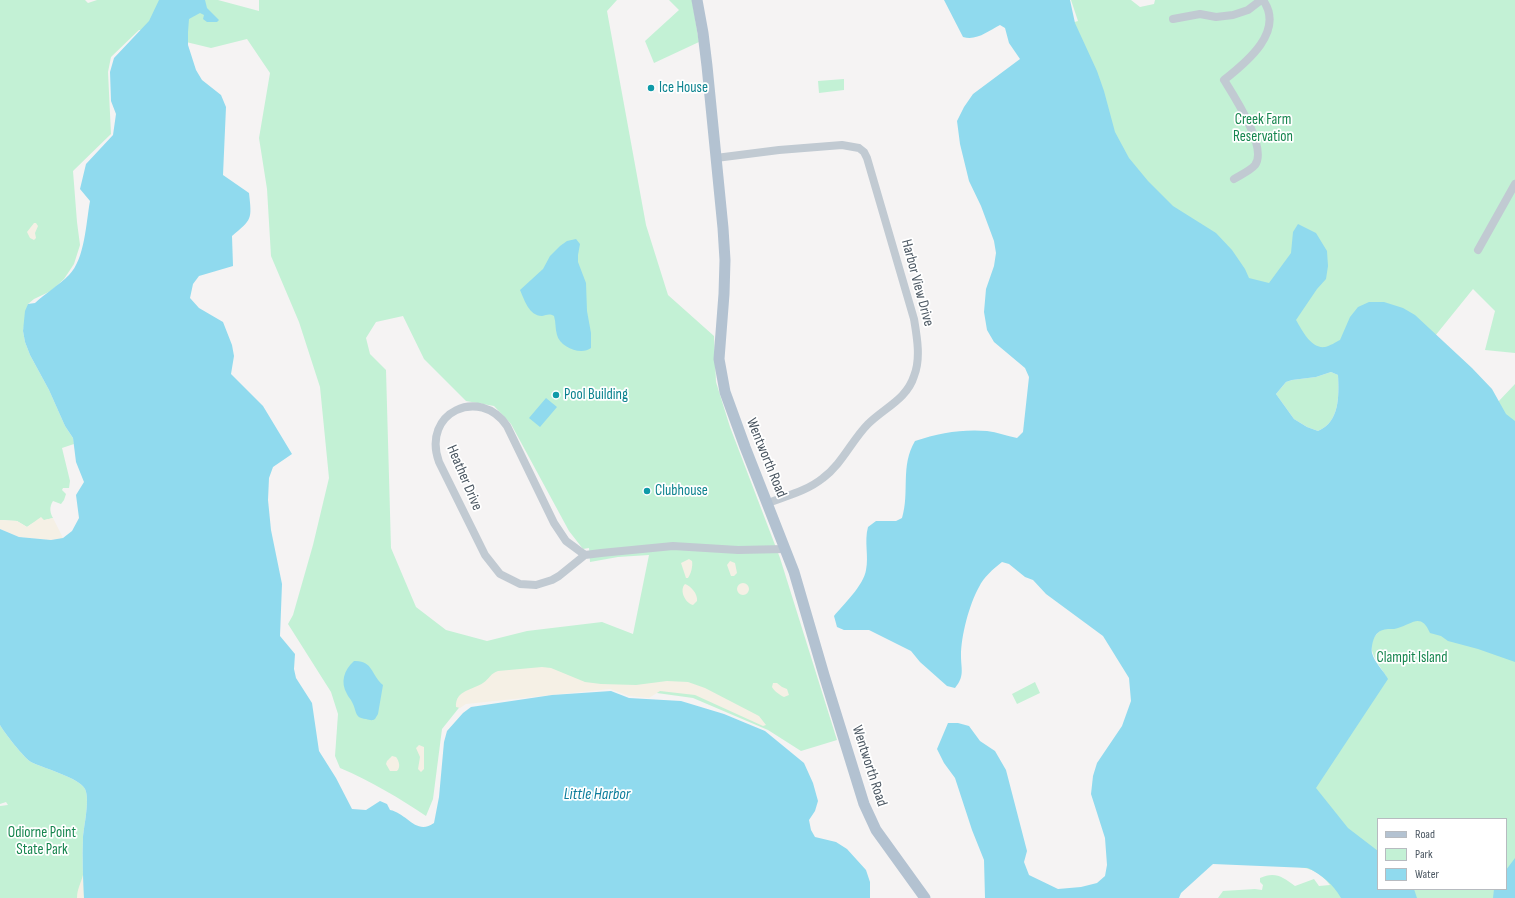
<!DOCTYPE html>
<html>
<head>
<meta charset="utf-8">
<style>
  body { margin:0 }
  #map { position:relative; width:1515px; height:898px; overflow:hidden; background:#f5f3f3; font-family:"Sofia Sans Condensed",sans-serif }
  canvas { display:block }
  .legend { position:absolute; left:1377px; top:818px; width:130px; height:72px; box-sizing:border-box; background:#fff; border:1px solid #b7bbc0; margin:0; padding:5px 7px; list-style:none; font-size:12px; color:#4a5661 }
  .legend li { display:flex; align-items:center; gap:8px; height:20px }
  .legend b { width:20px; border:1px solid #b7bbc0 }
</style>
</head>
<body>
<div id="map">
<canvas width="1515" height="898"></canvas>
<ul class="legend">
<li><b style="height:5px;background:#b3c2d1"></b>Road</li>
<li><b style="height:11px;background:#c3f1d5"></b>Park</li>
<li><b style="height:11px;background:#90daee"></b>Water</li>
</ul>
</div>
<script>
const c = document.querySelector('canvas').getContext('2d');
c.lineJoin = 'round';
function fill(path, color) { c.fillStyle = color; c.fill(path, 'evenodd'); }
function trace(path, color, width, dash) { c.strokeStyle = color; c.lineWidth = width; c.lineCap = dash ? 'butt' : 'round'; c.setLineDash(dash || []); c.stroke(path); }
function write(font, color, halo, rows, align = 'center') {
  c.font = font + ' "Sofia Sans Condensed",sans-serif'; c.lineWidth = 3.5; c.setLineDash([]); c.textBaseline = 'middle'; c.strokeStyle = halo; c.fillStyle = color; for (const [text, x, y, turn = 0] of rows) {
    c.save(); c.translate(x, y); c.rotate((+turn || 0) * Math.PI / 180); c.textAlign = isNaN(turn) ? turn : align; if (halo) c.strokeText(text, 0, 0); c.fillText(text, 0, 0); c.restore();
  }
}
fill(new Path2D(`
  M 0,0 L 85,0 L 88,3 L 97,0 L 218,0 L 259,11 L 259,0 L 617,0 L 607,11 L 646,225 L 668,295 L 714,336 L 716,382 L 730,427 L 780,558 L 837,740 L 801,751 L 768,730 L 693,698 L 599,685 L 466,699 L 442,729 L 433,799 L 426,816 C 399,798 371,781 340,768 L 335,756 L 338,714 L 331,692 L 288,624 L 293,615 L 313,545 L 329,478 L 320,387 L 299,322 L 271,256 L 267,189 L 259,138 L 270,73 L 247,39 L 211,48 L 182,41 L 145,30 L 139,30 L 111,57 L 108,72 L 111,134 L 73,171 L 77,222 L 80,245 L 74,264 L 64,279 L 51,291 L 34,299 L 28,304 L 23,331 L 25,342 L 30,355 L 49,390 L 65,426 L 73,438 L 74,444 L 62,448 L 70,481 L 69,488 L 63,488 L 62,490 L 66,494 L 64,500 L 61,504 L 53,501 C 49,507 50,513 53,518 L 33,523 L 27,527 L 17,521 L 0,520 ZM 403,316 L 424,359 L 466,401 L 494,406 L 511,424 L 569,531 L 583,549 L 589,548 L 590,562 L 618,557 L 649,555 L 633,634 L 602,622 L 527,631 L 487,641 L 446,630 L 416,607 L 391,548 L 386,370 L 370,354 L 366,338 L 376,322 Z
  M 669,0 L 692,0 L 699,42 L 654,63 L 645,41 L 679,10 Z
  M 1071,0 L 1131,0 L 1140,7 L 1154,4 L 1155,0 L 1515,0 L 1515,353 L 1485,350 L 1495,311 L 1473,289 L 1435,336 L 1329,361 L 1257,288 L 1130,172 L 1071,23 L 1078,21 Z
  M 844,79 L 844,90 L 819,93 L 818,81 Z
  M 1331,372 L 1338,375 C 1339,395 1340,422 1318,431 L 1307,427 L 1294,419 L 1276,394 L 1286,382 L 1292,380 L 1316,377 Z
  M 1515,384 L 1515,423 L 1503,414 L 1497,403 Z
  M 1515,553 L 1515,898 L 1218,898 L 1223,891 L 1255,889 L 1262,890 L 1263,885 L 1260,882 L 1260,878 C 1275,871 1283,877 1295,886 L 1314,879 L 1319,886 L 1330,885 C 1316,867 1304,867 1283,866 L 1270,833 L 1386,676 C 1376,660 1362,645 1381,630 ZM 1378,819 L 1506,819 L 1506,889 L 1378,889 Z
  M 1035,682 L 1040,693 L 1017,704 L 1012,694 Z
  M 0,725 C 4,732 24,758 31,762 C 43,768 80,778 85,789 C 90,799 84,825 83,837 C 82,857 83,878 84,898 L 0,898 L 0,806 L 8,805 L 6,802 L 0,804 Z`), '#c3f1d5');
fill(new Path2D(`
  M 34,223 L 36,223 L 38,226 L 35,233 L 36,238 L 34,240 L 30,238 L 27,232 Z
  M 41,517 L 44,520 L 53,518 L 63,538 L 51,540 L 19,537 L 0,529 L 0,520 L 17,521 L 27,527 Z
  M 689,559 L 692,561 C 693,566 691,574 688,578 L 686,578 L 681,563 Z
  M 730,561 L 735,563 L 737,573 L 734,576 L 731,576 L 727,565 Z
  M737 589a6 6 0 1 1 12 0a6 6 0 1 1-12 0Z
  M 685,584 C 691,586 698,594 697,601 L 693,605 C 685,603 679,590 685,584 Z
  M 542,667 L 551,668 L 585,682 L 601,684 L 636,685 L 667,681 L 688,682 L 705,688 L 759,716 L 766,725 L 763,726 L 695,695 L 660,691 L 649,698 L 629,696 L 610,689 L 466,704 L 460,708 L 456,707 C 455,690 473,690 483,683 C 489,679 491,673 498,671 Z
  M 773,683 L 777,683 L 782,687 L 787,689 L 789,695 L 784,697 C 780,695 774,691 772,687 Z
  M 419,745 L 424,747 L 424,769 L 421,772 L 418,769 L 420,757 L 416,748 Z
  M 392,756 L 396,757 C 399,761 401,767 397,771 L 390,771 L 386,764 L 387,761 Z
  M 83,875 L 84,898 L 77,898 C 77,889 81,883 83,875 Z`), '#f5f0e5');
fill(new Path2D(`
  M 159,0 L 205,0 L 207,8 L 219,20 L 217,22 L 207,22 L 203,19 L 204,15 L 200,13 L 189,19 L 188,32 L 188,45 L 196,70 L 202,80 L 221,95 L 226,107 L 223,175 L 249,193 C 252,220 252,219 232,236 L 233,266 L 199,276 L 193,284 L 190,298 L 199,308 L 223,322 L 232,345 L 234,356 L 231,374 L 263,406 L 292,454 L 273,467 L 269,478 L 268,500 L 271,530 L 282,584 L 280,636 L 295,654 L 294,669 L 296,678 L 312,703 L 319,751 L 336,778 L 352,809 L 366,810 L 380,801 L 387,804 L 390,810 C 407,813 416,836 434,823 L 439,797 L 444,742 L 447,731 L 463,713 L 471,707 L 552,695 L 611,691 L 629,698 L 681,701 L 724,714 L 765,731 L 804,763 L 813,783 L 818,801 L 815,811 L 809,820 L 811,830 L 815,837 L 836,842 L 847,849 L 866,870 L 870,882 L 870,898 L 84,898 C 83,878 82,857 83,837 C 84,825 90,799 85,789 C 80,778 43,768 31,762 C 24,758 4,732 0,725 L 0,529 L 19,537 L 51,540 L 63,538 L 72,531 L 79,518 L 76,495 L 84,482 L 76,462 L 73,438 L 65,426 L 49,390 L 30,355 L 25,342 L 23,331 L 25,311 L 28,304 L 35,303 C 46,293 59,285 69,275 C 85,259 86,223 90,201 L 80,189 L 86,164 L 113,135 L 116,114 L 111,101 L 110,72 L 114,58 L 149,21 Z
  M 944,0 L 1070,0 L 1075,23 L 1097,71 L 1104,91 L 1115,132 L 1129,158 L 1148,181 L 1173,206 L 1216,233 L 1232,250 L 1245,269 L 1249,278 L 1269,283 L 1291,253 L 1293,232 L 1298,224 L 1316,233 L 1327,251 L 1328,266 L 1326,279 L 1317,289 L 1296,320 C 1302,330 1311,349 1325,347 C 1330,346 1336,342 1340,340 L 1350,317 L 1358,307 L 1369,302 L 1384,302 L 1403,308 L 1415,315 L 1472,368 L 1492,389 L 1506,414 L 1515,421 L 1515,662 L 1478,649 L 1448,641 L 1441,636 L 1430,633 C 1421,612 1412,624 1398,628 C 1393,630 1387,628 1383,630 C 1374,632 1371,645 1372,653 C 1374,662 1384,671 1388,679 L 1316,788 L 1348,828 L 1378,851 L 1378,889 L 1414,889 L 1417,898 L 1341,898 C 1333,884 1322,875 1308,868 L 1213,864 L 1181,893 L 1179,898 L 985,898 L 984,860 L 972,830 L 955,778 L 944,763 L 937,749 L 948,723 L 958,723 L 969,726 L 980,741 L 995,751 L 1006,770 L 1027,851 L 1024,862 L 1029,875 L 1058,889 L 1081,887 L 1097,883 L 1105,876 L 1107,865 L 1105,838 L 1091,794 L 1093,776 L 1097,763 L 1122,726 L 1131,701 L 1129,678 L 1103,636 L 1046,594 L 1033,580 L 1025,577 L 1009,564 L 1002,562 C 993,569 984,577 979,587 C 969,605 961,636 961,656 C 961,669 965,676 955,688 L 947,686 L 920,662 L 911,651 L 869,630 L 844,630 L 837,627 L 834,616 C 843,605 864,585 866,570 C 869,556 864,542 868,527 L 876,521 L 896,521 L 902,518 C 910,492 900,466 915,441 C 939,433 962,429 987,431 C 997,432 1007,436 1017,438 L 1023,432 L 1029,377 L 1025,368 L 994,342 L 987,330 L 984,312 L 986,289 L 994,266 L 996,253 L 994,241 L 981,206 L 969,181 L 960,144 L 957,121 L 964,107 L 973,94 L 1020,59 L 1009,43 L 1005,28 L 1000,25 C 988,31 977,41 963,37 ZM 1331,372 L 1338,375 C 1339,395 1340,422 1318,431 L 1307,427 L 1294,419 L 1276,394 L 1286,382 L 1292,380 L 1316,377 Z
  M 576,239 L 580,244 L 578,255 L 578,262 L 586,283 L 587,311 L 591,333 L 591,348 C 581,356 560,347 557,335 C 555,329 556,322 554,316 C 549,313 547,315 542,316 C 529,316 524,299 520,290 L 543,269 L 550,256 L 560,246 L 567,241 Z
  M 546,398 L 557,407 L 540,427 L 529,418 Z
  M 354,661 C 373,660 371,675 383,685 L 378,714 L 375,719 C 372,721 370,720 366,719 C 354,718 357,711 352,702 C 351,699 348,697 347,694 C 340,682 344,670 354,661 Z
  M 1515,858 L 1515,898 L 1493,898 L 1494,889 L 1506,889 L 1506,870 Z`), '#90daee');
trace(new Path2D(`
  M 1173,19 L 1200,14 L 1216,17 L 1233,15 L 1248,10 L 1261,0
  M 716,158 L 779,150 L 842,145 L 859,148 L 864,152 L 867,158 L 914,319 C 917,337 921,359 914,376 C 907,399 884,408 868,424 C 852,440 842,464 823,478 C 807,491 786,496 768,503
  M 1234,179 C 1240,175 1250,171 1255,165 C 1268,148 1234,96 1224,80 C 1247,62 1285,31 1263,0
  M 1478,250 L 1515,184
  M 585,555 L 566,541 L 554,523 L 507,426 C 480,386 421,412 439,462 L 485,555 L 500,574 L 520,584 L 536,585 L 552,580 L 559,576 L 585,555 L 601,553 L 673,546 L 738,550 L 785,549`), '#c1cad2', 8);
trace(new Path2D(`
  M 697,0 L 703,33 L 707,66 L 723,228 L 725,260 L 724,294 L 719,359 L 725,392 L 745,447 L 794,572 L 824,675 L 864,804 L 876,830 L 925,898`), '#b3c2d1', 11);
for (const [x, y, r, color] of [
  [651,88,4,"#0f9aa8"],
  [556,395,4,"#0f9aa8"],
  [647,491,4,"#0f9aa8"]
]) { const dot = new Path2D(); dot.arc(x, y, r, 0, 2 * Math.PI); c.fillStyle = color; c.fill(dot); trace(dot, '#fff', 1.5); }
write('15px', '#0d838f', '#fff', [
  ["Ice House",659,88],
  ["Pool Building",564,395],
  ["Clubhouse",655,491]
], 'left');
write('15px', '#17864f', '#fff', [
  ["Creek Farm",1263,120],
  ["Reservation",1263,137],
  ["Clampit Island",1412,658],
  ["Odiorne Point",42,833],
  ["State Park",42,850]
]);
write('15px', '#4a5661', '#fff', [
  ["Harbor View Drive",917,283,75],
  ["Wentworth Road",766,458,68],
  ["Heather Drive",464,478,67],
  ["Wentworth Road",869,766,72]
]);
write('italic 16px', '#0c7c9b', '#fff', [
  ["Little Harbor",597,795]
]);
</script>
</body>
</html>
